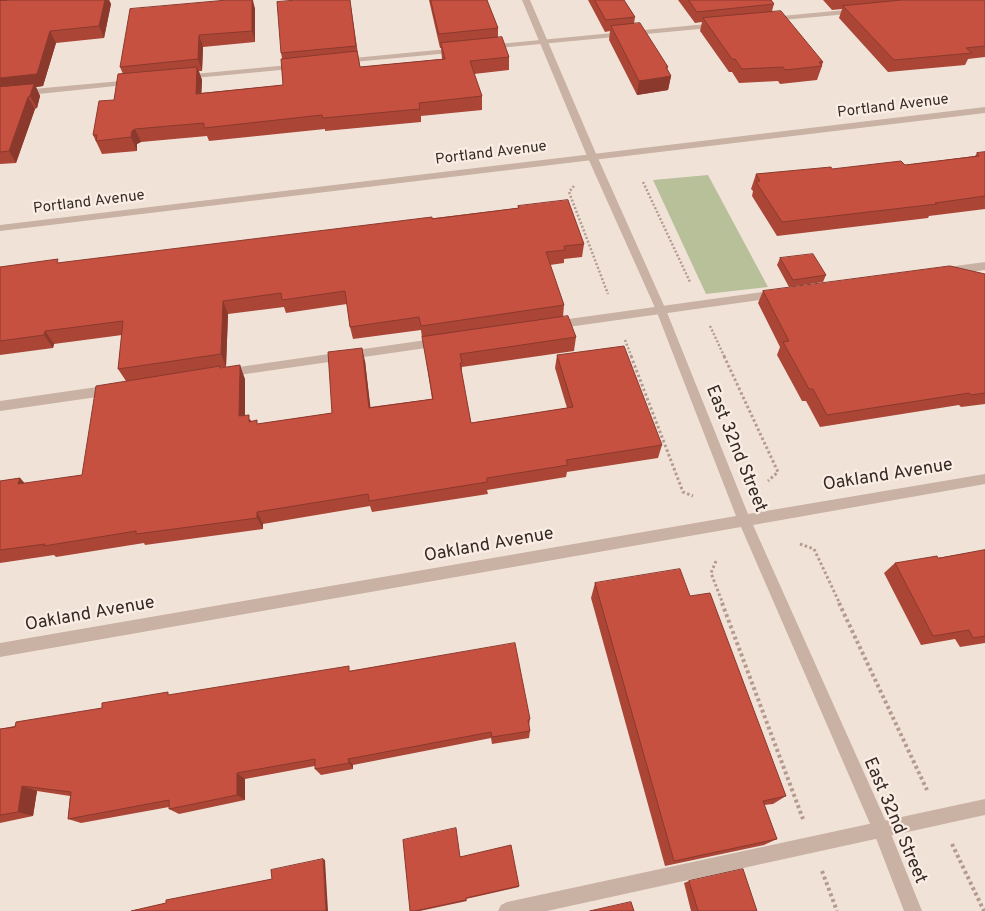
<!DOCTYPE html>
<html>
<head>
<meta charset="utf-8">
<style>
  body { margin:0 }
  canvas { display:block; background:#f1e2d8 }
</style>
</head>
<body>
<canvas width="985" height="911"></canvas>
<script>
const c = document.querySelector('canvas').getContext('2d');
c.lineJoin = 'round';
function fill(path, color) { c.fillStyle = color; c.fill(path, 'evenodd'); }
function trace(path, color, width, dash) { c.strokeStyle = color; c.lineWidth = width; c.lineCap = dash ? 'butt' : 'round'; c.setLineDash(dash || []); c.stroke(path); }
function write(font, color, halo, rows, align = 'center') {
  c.font = font + ' Overpass,sans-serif'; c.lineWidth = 4.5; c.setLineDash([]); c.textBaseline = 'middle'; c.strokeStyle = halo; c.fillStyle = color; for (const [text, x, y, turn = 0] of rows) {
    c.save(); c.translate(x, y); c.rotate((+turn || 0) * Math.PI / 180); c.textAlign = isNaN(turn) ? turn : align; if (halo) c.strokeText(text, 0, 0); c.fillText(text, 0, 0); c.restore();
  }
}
fill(new Path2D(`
  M 708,175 L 768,287 L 706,294 L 653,180 Z`), '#b7c098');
trace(new Path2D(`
  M 643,182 L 690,282
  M 574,186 L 569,192 L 608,294
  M 710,326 L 725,358
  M 625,340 L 632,358`), '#b59a8f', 2.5, [2, 2]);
trace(new Path2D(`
  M 631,356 L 683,492 L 693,496
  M 724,356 L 778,472 L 768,481
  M 800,544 L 814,549 L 840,604
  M 716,561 L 711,573 L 723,604`), '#b59a8f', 3, [2.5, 2.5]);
trace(new Path2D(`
  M 722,603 L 803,819
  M 839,603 L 927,790
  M 952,844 L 984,911
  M 822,871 L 837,911`), '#b59a8f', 4, [3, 3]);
fill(new Path2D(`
  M 856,9 L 859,9 L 859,13 L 771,21 L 767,19 L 771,17 Z
  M 717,23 L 721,25 L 720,27 L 488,49 L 484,47 L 488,45 Z
  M 458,48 L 461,48 L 461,52 L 343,63 L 339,61 L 343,59 Z
  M 299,64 L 302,64 L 302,68 L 184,79 L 180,77 L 184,75 Z
  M 132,80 L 136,82 L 135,84 L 0,98 L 0,92 Z
  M 985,262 L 985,270 L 948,275 L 943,271 L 948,267 Z
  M 777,290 L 781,291 L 782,294 L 781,297 L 554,329 L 548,325 L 554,321 Z
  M 440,338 L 446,342 L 440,346 L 225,377 L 219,373 L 225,369 Z
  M 111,385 L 117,390 L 111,395 L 0,411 L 0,401 Z
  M 985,799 L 985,815 L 547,911 L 498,911 L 501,905 L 507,902 Z`), '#c9b1a4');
fill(new Path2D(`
  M 522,0 L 530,0 L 597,156 L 666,310 L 748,514 L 985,474 L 985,484 L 753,525 L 887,824 L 922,911 L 904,911 L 874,833 L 741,527 L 0,657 L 0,643 L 736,516 L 656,310 L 587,156 Z`), '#c9b1a4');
fill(new Path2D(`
  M 985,107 L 985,113 L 0,231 L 0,225 Z`), '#c9b1a4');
fill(new Path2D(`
  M 0,0 L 109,0 L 111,4 L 104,38 L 56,43 L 43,86 L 36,87 L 40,96 L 37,108 L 35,109 L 16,163 L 0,164 Z
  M 228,0 L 253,0 L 255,9 L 255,42 L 203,47 L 202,71 L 199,71 L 202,80 L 201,93 L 283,85 L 282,58 L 281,53 L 350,0 L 360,67 L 442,59 L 441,48 L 440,48 L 429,0 L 487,0 L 498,28 L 498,38 L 509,57 L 509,70 L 474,74 L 482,96 L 482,110 L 421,116 L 421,122 L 325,131 L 325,129 L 209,141 L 207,136 L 141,142 L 137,144 L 137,151 L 102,154 L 93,135 L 114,100 L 123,74 L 120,67 Z
  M 588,0 L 624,0 L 635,17 L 634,24 L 668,67 L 667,70 L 671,76 L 668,90 L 637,95 L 609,40 L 610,31 L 605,32 Z
  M 678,0 L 771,0 L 774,4 L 772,11 L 823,62 L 822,65 L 822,66 L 817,80 L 780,84 L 778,81 L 739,83 L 732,72 L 729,72 L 700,31 L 702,22 L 695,23 Z
  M 823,0 L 985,0 L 985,57 L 968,59 L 965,65 L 888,72 L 839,18 L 842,9 L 832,10 Z
  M 985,152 L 985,209 L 929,216 L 928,218 L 777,236 L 752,196 L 753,191 L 751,189 L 756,174 L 905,165 L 975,156 L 977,153 Z
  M 518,206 L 584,244 L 582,257 L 564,259 L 564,263 L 550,265 L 564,305 L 563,317 L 576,337 L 574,351 L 462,367 L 462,376 L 471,423 L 567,408 L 555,368 L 557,355 L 662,445 L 658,458 L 567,472 L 566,477 L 487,490 L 488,494 L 372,512 L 370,506 L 263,524 L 263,529 L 145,545 L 144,543 L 56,557 L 54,555 L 0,563 L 0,481 L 20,478 L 25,484 L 82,475 L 126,381 L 118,369 L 122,335 L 54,344 L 53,348 L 0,355 L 0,267 L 60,263 L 518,208 ZM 347,304 L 350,327 L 353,339 L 421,330 L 422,338 L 423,338 L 432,399 L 370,407 L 365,361 L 332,413 L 258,424 L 252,421 L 245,416 L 245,379 L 220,367 L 226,367 L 228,314 L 284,307 L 286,313 Z
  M 780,258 L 826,275 L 823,282 L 789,287 L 777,265 Z
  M 985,274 L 985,404 L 961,407 L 959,405 L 820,427 L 806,401 L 802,401 L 777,355 L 780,347 L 758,303 L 763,291 Z
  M 985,550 L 985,643 L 960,647 L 955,639 L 921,645 L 884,573 L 895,563 L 938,558 Z
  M 595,583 L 690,596 L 786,796 L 773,804 L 764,805 L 777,839 L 764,845 L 665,866 L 591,598 Z
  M 351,671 L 530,719 L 529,726 L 530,731 L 529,738 L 492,744 L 491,738 L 353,765 L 353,769 L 321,775 L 315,769 L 315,766 L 245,779 L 245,800 L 179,814 L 169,809 L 169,807 L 81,823 L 68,819 L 70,796 L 37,791 L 33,816 L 0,823 L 0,729 L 102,708 L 171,695 Z
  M 460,856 L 519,886 L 519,887 L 466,899 L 467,901 L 420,911 L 410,911 Z
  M 689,881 L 757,911 L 691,911 L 684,883 Z`), '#ab4637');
fill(new Path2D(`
  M 105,0 L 109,0 L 111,4 L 104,38 L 99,26 Z
  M 252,0 L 255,9 L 255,42 L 252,31 Z
  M 50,31 L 56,43 L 43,86 L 36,87 L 40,96 L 37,108 L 30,96 L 0,91 L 0,78 Z
  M 199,35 L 203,47 L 202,71 L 198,59 Z
  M 197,67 L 202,80 L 201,107 L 196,94 Z
  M 671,76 L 668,90 L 637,95 L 639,81 Z
  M 28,97 L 35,109 L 16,163 L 9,151 Z
  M 135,129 L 141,142 L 137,144 L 137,151 L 131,137 L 132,131 Z
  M 223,301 L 228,314 L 226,367 L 221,354 Z
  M 45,331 L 54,344 L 53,348 L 44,335 Z
  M 362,348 L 365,361 L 372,420 L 369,408 Z
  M 240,365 L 245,379 L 245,429 L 239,416 Z
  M 20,478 L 31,490 L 18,484 Z
  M 257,512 L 263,524 L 263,529 L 257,518 Z
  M 348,759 L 353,765 L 353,769 L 349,763 Z
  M 237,773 L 245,779 L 245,800 L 237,795 Z
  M 22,786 L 37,791 L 33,816 L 18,812 Z
  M 323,859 L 325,860 L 328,911 L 326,911 Z`), '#8b392d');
const building = new Path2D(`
  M 11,0 L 105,0 L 99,26 L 50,31 L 37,74 L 0,78 L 0,1 Z
  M 228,0 L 252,0 L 252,31 L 199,35 L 198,59 L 120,67 L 130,9 Z
  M 297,0 L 350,0 L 356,46 L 281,53 L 277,2 Z
  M 431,0 L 487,0 L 498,28 L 439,34 Z
  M 595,0 L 624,0 L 635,17 L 606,20 Z
  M 689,0 L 771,0 L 774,4 L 697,12 Z
  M 902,0 L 985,0 L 985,46 L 966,48 L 972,53 L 894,60 L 843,6 Z
  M 781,11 L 823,62 L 819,62 L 822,66 L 785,70 L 783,67 L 742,69 L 735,59 L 732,59 L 703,18 Z
  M 640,23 L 668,67 L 666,67 L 671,76 L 639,81 L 611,26 Z
  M 502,37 L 509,57 L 470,61 L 482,96 L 419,103 L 420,109 L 323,118 L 322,115 L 204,128 L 204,123 L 135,129 L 132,131 L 131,137 L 96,141 L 97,135 L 93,135 L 99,101 L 114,100 L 118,74 L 197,67 L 196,94 L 283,85 L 281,59 L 357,51 L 360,67 L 445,59 L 441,43 Z
  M 34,84 L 30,96 L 28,97 L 9,151 L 0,152 L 0,87 Z
  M 985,152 L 985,196 L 935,203 L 937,204 L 782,222 L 756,182 L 760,181 L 756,174 L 831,167 L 832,169 L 901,161 L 905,165 L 979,156 L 977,153 Z
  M 568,200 L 584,244 L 564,246 L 565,250 L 546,252 L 564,305 L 421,326 L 419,317 L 350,327 L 345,291 L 282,300 L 281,293 L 223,301 L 221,354 L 118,369 L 123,321 L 45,331 L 44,335 L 0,341 L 0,267 L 58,259 L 57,263 L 432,217 L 432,219 L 519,208 L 518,206 Z
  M 813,254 L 826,275 L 793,280 L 780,258 Z
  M 950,266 L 985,274 L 985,393 L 971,395 L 969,393 L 827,415 L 813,389 L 809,389 L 783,342 L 789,341 L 763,291 Z
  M 568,316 L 576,337 L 460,354 L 462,363 L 460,363 L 471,423 L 573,407 L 557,355 L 624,346 L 662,445 L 566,460 L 568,465 L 487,478 L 487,482 L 369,501 L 368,494 L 257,512 L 257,518 L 136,534 L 136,531 L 44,546 L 45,544 L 0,550 L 0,481 L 20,478 L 18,484 L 82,475 L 96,386 L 220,366 L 220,368 L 240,365 L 239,416 L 249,415 L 249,422 L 257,420 L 257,424 L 332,413 L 328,352 L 362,348 L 369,408 L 433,399 L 422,337 Z
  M 985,550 L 985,636 L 973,638 L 969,630 L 933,636 L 895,563 L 937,556 L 938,558 Z
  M 680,569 L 690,596 L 710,593 L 786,796 L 763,801 L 777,839 L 674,861 L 595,583 Z
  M 515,643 L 530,719 L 528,720 L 530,731 L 492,737 L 491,732 L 348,759 L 349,763 L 315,769 L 315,759 L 237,773 L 237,795 L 169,809 L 169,800 L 68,819 L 71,792 L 22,786 L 18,812 L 0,815 L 0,729 L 15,727 L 16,722 L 102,708 L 102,703 L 168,692 L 168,695 L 349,666 L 349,671 Z
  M 456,828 L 460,857 L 511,845 L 519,886 L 466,898 L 466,900 L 415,911 L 410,911 L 403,840 Z
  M 323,859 L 326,911 L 131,911 L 166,903 L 166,900 L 272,879 L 271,870 Z
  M 743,869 L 757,911 L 698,911 L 689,881 Z
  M 631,902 L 634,911 L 590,911 Z`);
fill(building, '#c75140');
trace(building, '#8b392d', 1);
write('15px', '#352926', '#f9ede4', [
  ["Portland Avenue",893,107,-7],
  ["Portland Avenue",491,154,-7],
  ["Portland Avenue",89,203,-7]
]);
write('18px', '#352926', '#f9ede4', [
  ["East 32nd Street",735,449,68],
  ["Oakland Avenue",888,476,-9],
  ["Oakland Avenue",489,546,-10],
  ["Oakland Avenue",90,615,-10],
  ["East 32nd Street",894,821,67]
]);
</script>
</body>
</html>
